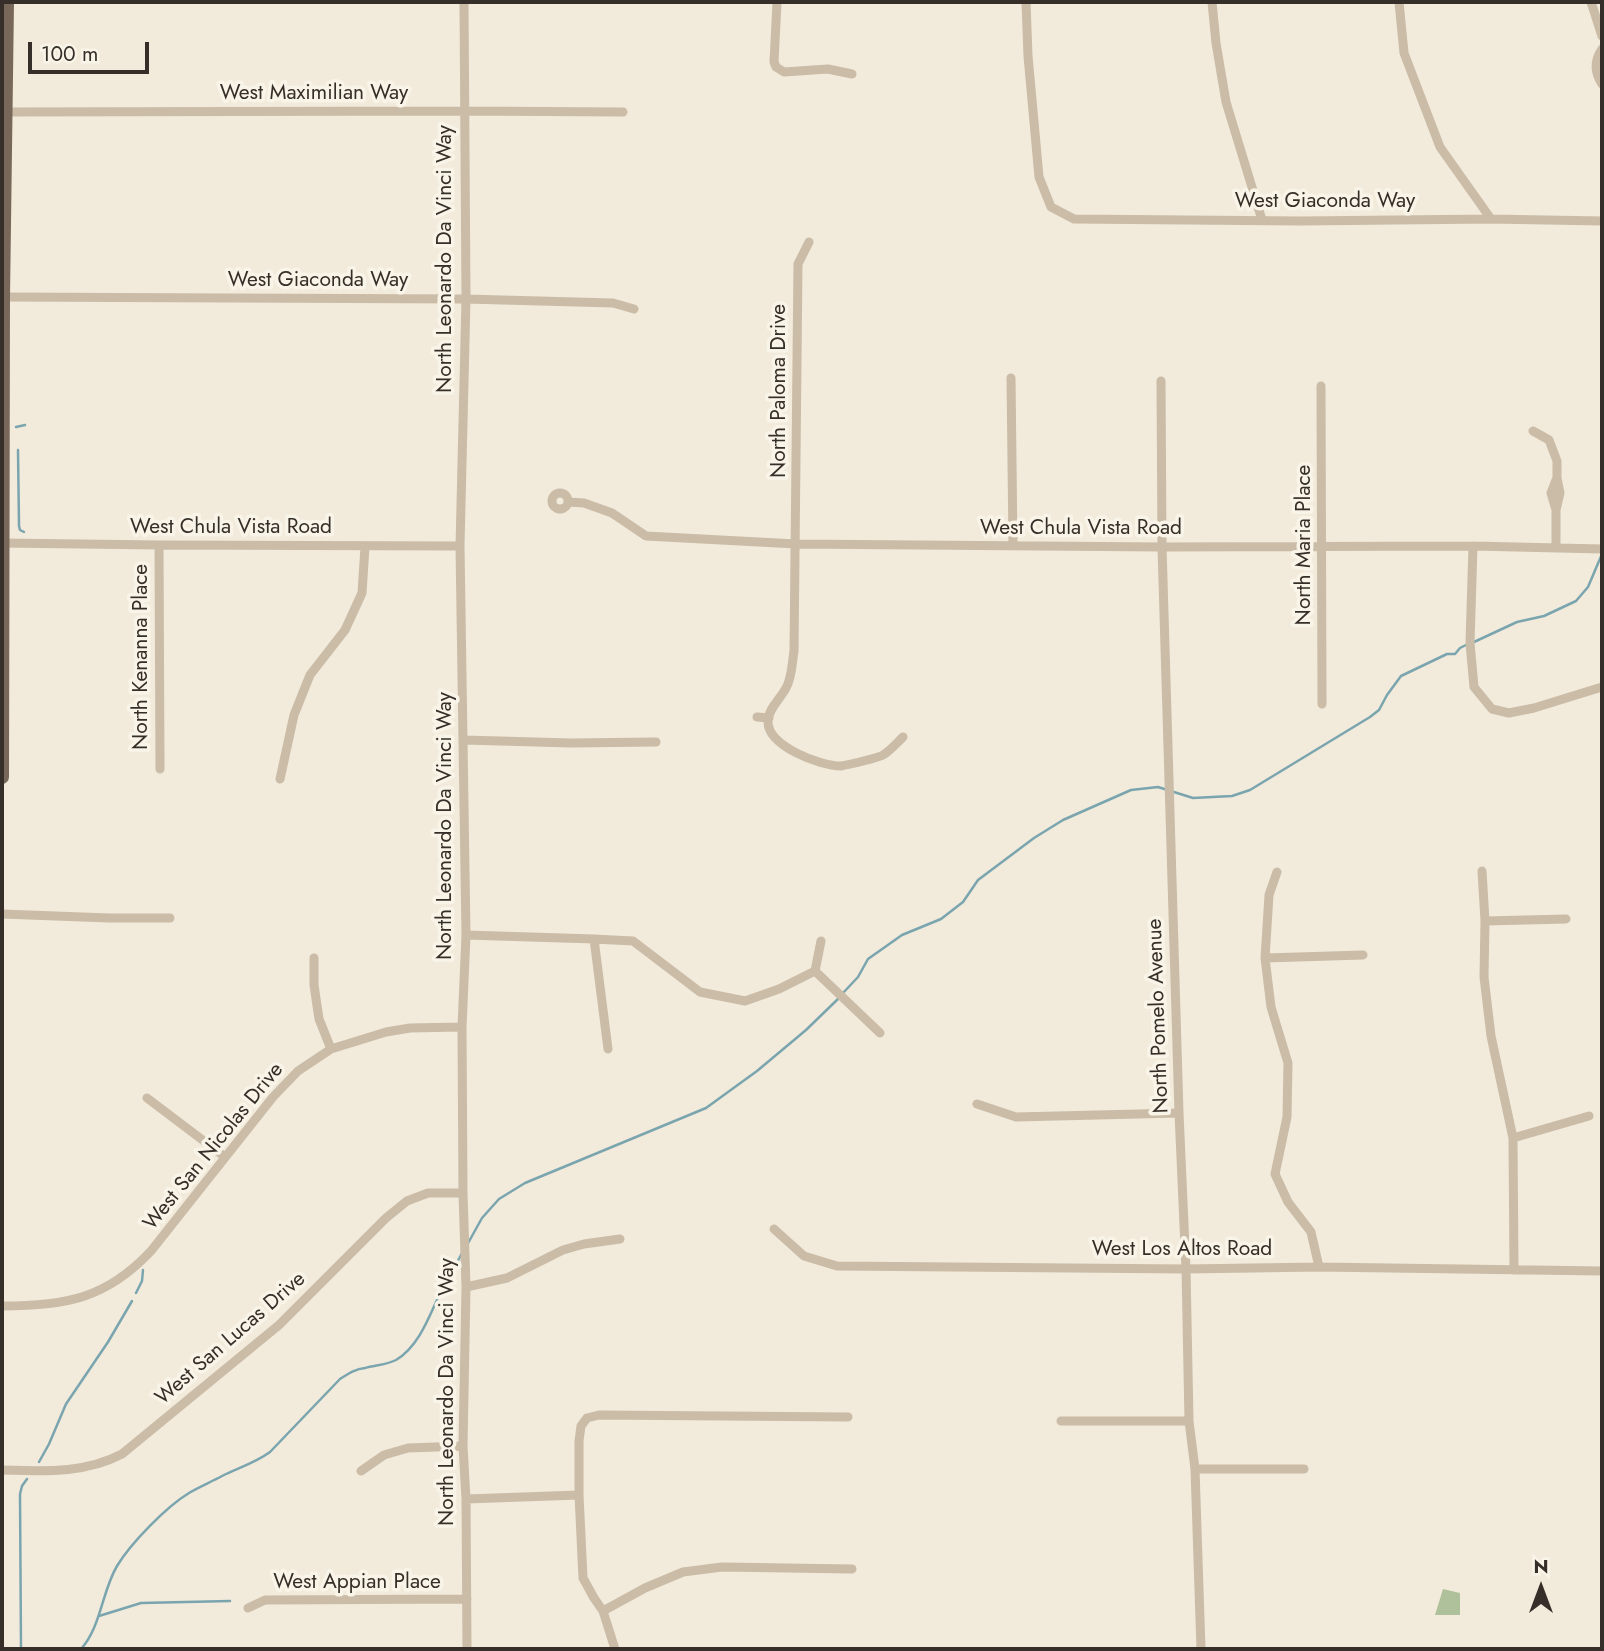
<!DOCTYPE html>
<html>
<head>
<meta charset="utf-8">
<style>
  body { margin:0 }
  #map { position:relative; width:1604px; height:1651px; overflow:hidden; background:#f2eadb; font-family:Jost,sans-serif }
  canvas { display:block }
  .frame { position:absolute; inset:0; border:4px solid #362e28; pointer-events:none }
  .north { position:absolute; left:1506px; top:1553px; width:70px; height:70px; -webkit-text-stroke:5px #f9f4e8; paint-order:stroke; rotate:0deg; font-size:19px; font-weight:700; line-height:28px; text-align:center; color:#362e28 }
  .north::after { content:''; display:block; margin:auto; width:24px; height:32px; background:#362e28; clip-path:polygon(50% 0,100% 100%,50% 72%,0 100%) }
  .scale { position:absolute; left:28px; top:42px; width:121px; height:32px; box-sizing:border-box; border:4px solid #362e28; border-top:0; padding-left:9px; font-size:21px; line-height:24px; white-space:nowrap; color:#362e28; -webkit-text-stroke:5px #f9f4e8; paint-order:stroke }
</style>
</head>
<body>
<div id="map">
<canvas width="1604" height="1651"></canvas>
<div class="frame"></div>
<div class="north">N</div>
<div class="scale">100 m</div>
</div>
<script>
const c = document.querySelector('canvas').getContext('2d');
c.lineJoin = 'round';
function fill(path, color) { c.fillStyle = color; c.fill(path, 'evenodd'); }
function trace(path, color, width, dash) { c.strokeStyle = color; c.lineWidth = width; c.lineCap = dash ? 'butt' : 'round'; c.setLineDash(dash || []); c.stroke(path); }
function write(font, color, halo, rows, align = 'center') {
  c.font = font + ' Jost,sans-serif'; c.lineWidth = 7; c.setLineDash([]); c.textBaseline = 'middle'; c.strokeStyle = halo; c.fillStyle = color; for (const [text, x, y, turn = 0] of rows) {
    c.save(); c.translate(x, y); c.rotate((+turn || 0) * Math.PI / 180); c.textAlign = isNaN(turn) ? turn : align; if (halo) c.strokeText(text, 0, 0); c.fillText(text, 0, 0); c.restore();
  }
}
fill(new Path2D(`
  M 1443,1589 L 1460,1593 L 1460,1615 L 1435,1615 Z`), '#afc19b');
trace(new Path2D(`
  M 16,427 L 25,425
  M 18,450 L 19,526 L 20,530 L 24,532
  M 1474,642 L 1517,622 L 1544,616 L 1576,601 L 1588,587 L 1602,554
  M 843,993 L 858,977 L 868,959 L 902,935 L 941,919 L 963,902 L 978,880 L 1034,838 L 1063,820 L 1131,790 L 1158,787 L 1193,798 L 1232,796 L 1250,790 L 1370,717 L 1379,710 L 1387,695 L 1401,676 L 1447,654 L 1455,654 L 1460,648 L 1468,644
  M 467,1245 L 482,1218 L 499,1199 L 525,1183 L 706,1108 L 757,1071 L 806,1030 L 839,998
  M 136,1293 L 142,1281 L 143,1270
  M 39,1462 L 49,1444 L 66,1404 L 108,1342 L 132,1301
  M 99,1616 L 141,1603 L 230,1601
  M 21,1649 L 20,1494 L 22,1486 L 27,1479
  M 81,1649 C 101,1627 102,1591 117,1566 C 131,1543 166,1507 189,1493 C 199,1487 211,1482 222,1476 C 238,1468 255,1463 270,1452 L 340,1379 C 348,1374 355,1369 365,1368 C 376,1365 386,1365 396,1360 C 421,1345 431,1311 443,1287 C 449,1276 456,1265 462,1253`), '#7aa5af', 2.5);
trace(new Path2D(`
  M 464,2 L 466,299 L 460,546 L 466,935 L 462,1027 L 463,1193 L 466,1287 L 463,1446 L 466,1499 L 467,1649
  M 777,2 L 774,62 L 776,67 L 784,72 L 828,69 L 852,74
  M 1026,2 L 1028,56 L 1039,177 L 1051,207 L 1074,219 L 1301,221 L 1491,219 L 1602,221
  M 1212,2 L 1216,43 L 1226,102 L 1262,220
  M 1399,2 L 1404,53 L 1440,147 L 1491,219
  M 1591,2 L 1602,36
  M 1602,49 C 1594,61 1594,72 1602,84
  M 6,112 L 464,111 L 623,112
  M 809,242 L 798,264 L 794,651 C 792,663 792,678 786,688 C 781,698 768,709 768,721 C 767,746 820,766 841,766 C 847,765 878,758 883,755 C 890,751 897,743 903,737
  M 2,297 L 466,299 L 613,303 L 634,309
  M 1011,378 L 1013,546
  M 1161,381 L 1162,547 L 1179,1113 L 1186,1269 L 1189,1421 L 1195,1469 L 1201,1649
  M 1321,386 L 1322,704
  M 1533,431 L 1549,440 L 1557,461 L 1557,478 L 1560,493 L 1556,510 L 1556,548
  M552 501a8 8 0 1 1 16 0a8 8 0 1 1-16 0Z
  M 568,502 L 584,503 L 612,513 L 646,536 L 796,544 L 1162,547 L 1473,546 L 1602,549
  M 1556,510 L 1551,493 L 1556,480
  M 2,543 L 159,545 L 460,546
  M 159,545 L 160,769
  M 1473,546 L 1470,643 L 1474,687 L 1492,709 L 1509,713 L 1534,708 L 1602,687
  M 757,717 L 769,718
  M 464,740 L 571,743 L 656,742
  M 280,779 L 294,715 L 310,675 L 345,630 L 362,593 L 365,547
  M 1482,871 L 1485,921 L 1484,977 L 1491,1036 L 1513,1138 L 1514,1270
  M 1277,872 L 1269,895 L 1265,958 L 1271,1007 L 1288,1063 L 1287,1117 L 1275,1174 L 1288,1202 L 1311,1232 L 1319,1267
  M 2,914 L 109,918 L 170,918
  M 1485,921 L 1566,919
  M 466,935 L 594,939 L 633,941 L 700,992 L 745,1001 L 779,989 L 815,971 L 821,941
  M 594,939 L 608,1049
  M 314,958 L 314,985 L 319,1019 L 331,1049
  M 1265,958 L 1363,955
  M 815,971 L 880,1033
  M 147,1098 L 225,1157
  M 977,1104 L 1016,1117 L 1179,1113
  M 1513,1138 L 1589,1116
  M 774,1229 L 804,1256 L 837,1266 L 1186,1269 L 1319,1267 L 1602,1271
  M 466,1287 L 507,1278 L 563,1250 L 584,1244 L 620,1239
  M 2,1306 C 65,1306 106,1299 151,1251 L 273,1097 L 298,1071 L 331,1049 L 386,1032 L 410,1028 L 462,1027
  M 587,1418 L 599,1415 L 848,1417
  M 587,1418 L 581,1426 L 579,1441 L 579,1495 L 583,1578 L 594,1598 L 603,1611 L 615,1649
  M 1061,1421 L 1189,1421
  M 1195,1469 L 1304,1469
  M 2,1470 C 43,1471 84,1474 122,1454 L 279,1325 L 386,1218 L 407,1201 L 428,1193 L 463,1193
  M 361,1471 L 384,1455 L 408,1448 L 463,1446
  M 466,1499 L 579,1495
  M 248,1608 L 265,1600 L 467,1599
  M 603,1611 L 645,1588 L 683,1572 L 722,1567 L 852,1569`), '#cabca7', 9);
trace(new Path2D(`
  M 2,777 L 3,297 L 7,2`), '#786859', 14);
write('21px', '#362e28', '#f9f4e8', [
  ["West Maximilian Way",314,94],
  ["West Giaconda Way",1325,202],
  ["North Leonardo Da Vinci Way",446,259,-90],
  ["West Giaconda Way",318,281],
  ["North Paloma Drive",780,391,-90],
  ["West Chula Vista Road",231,528],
  ["West Chula Vista Road",1081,529],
  ["North Maria Place",1305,545,-90],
  ["North Kenanna Place",142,657,-90],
  ["North Leonardo Da Vinci Way",446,826,-90],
  ["North Pomelo Avenue",1159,1016,-92],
  ["West San Nicolas Drive",214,1147,-51],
  ["West Los Altos Road",1182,1250],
  ["West San Lucas Drive",231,1339,-41],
  ["North Leonardo Da Vinci Way",448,1392,-90],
  ["West Appian Place",357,1583]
]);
</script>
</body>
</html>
